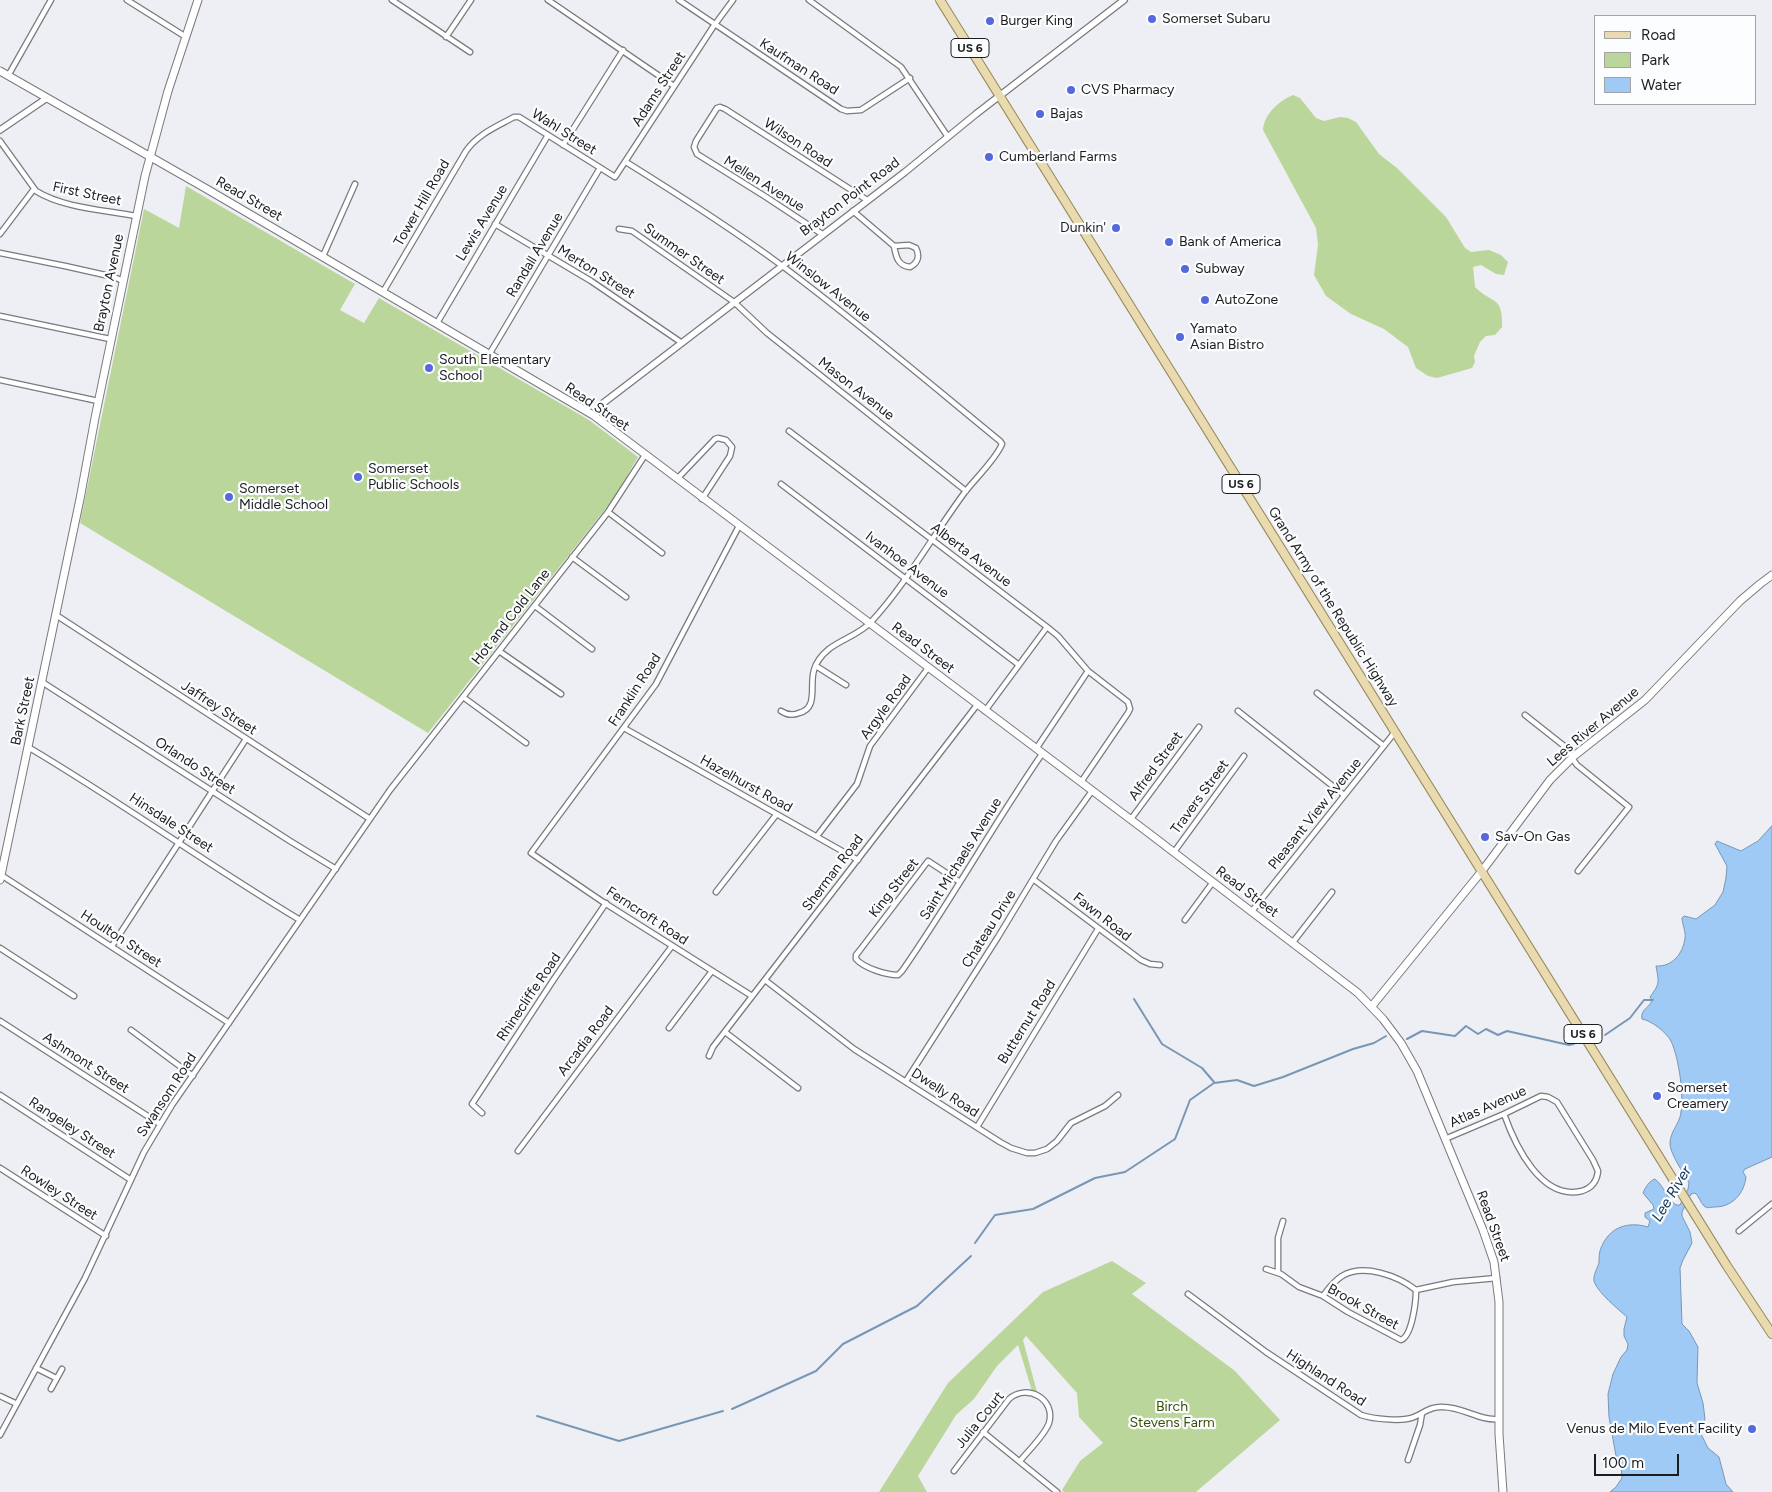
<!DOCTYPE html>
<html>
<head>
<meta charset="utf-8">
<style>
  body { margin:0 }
  #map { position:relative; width:1772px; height:1492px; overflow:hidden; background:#eeeff4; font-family:Figtree,sans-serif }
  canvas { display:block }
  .legend { position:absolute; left:1594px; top:15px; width:162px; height:90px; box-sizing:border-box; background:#fcfdff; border:1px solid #a3a3a5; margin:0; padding:6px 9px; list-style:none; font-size:15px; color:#1d1d1f }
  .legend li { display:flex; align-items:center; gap:10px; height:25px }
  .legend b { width:25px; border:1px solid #a3a3a5 }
  .scale { position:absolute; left:1594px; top:1454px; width:85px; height:22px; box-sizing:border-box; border:2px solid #1d1d1f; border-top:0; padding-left:6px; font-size:15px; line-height:18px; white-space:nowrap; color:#1d1d1f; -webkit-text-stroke:4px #fcfdff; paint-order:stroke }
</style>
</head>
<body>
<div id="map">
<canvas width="1772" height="1492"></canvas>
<ul class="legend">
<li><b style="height:6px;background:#e9dbaf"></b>Road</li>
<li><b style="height:14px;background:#bbd69a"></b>Park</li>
<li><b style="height:14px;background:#9fcaf5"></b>Water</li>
</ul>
<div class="scale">100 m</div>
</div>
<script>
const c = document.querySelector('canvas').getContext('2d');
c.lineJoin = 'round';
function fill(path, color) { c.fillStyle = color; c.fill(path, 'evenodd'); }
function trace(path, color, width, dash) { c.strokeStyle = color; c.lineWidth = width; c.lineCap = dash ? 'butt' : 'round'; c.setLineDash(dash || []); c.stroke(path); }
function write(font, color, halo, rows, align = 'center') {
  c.font = font + ' Figtree,sans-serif'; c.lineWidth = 4.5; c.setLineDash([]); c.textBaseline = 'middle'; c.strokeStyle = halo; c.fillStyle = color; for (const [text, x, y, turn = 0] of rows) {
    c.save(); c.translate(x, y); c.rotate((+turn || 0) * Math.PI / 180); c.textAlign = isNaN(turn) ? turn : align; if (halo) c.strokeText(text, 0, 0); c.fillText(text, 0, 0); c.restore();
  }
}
fill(new Path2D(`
  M 1293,95 L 1300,98 L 1316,118 L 1324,121 L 1340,117 L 1348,118 L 1356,122 L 1379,154 L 1397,168 L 1446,217 L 1465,248 L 1471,252 L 1489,250 L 1501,255 L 1508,262 L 1504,275 L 1496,274 L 1481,265 L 1473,267 L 1475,287 C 1493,305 1503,295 1502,327 L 1495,335 L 1486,336 L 1480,342 L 1474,356 L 1475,362 L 1472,368 L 1437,378 L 1428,376 L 1416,368 L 1408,347 L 1384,329 L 1351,314 L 1326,296 L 1314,275 L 1318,245 L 1316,228 L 1263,130 C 1264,114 1279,101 1293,95 Z
  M 186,186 L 355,284 L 340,310 L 364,323 L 379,298 L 589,420 L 638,457 L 614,498 L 428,733 L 80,523 L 144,209 L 179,228 Z
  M 1112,1261 L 1146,1283 L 1132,1294 L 1235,1371 L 1280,1420 L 1196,1492 L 1064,1492 L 1062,1490 L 1080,1461 L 1103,1443 L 1079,1417 L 1077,1393 L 1026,1336 L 1023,1340 L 1037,1392 L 1032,1391 L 1018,1345 L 997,1366 L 974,1399 L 956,1415 L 918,1476 L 927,1492 L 879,1492 L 948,1383 L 1043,1292 Z`), '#bbd69a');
const water = new Path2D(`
  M 1772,826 L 1772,1157 L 1745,1169 L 1743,1172 L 1746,1177 C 1744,1194 1732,1207 1715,1207 C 1711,1207 1707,1209 1704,1206 C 1700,1202 1699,1196 1695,1193 L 1691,1194 L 1682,1212 L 1682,1216 L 1690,1232 L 1692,1243 L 1683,1260 L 1680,1268 L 1682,1324 L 1689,1331 L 1698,1347 L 1697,1383 L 1703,1403 L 1705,1419 L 1701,1434 L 1708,1448 L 1719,1457 L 1726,1484 L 1733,1492 L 1610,1492 L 1616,1487 L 1622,1478 L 1621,1467 L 1616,1456 L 1609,1417 L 1608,1394 L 1613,1374 L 1621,1357 L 1627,1350 L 1628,1344 L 1624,1336 L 1624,1329 L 1627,1317 C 1619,1310 1597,1292 1594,1281 C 1593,1275 1597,1269 1599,1263 C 1599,1258 1599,1252 1601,1248 C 1609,1227 1628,1221 1648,1227 L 1650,1221 L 1645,1217 L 1645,1213 L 1654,1209 L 1653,1205 L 1643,1193 C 1645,1188 1649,1181 1655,1179 C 1664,1186 1667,1199 1676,1205 L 1680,1205 L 1688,1189 L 1689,1183 C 1684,1173 1669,1153 1670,1142 C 1671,1132 1677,1126 1680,1117 C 1685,1099 1679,1058 1671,1041 C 1666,1032 1652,1021 1642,1019 C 1640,1009 1650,1008 1652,1000 L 1650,997 C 1660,983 1659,983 1656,966 C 1672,967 1683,954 1685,938 C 1686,931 1682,924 1682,918 L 1684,916 L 1696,919 L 1715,905 L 1723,892 L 1726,878 L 1727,866 L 1715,844 L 1717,841 L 1741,851 L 1758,841 Z`);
fill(water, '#9fcaf5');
trace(water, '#7896b5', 1);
trace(new Path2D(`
  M 1134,999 L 1162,1044 L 1202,1068 L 1214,1082
  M 1605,1035 L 1630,1018 L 1644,1000 L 1653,1000
  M 1407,1039 L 1422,1031 L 1455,1036 L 1466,1026 L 1478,1034 L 1486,1029 L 1498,1035 L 1507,1031 L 1569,1045 L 1574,1044
  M 975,1243 L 995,1215 L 1033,1209 L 1095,1178 L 1125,1172 L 1175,1139 L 1190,1100 L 1214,1083 L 1237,1080 L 1254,1086 L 1283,1077 L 1353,1049 L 1374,1043 L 1386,1036
  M 732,1409 L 816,1371 L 843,1344 L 917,1306 L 971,1256
  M 537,1416 L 619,1441 L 723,1411`), '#7896b5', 2);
const minor = new Path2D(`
  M 127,0 L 186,37
  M 392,0 L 470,52
  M 548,0 L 674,86
  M 679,0 L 841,109 L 847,111 L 861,110 L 910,78
  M 809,0 L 901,67 L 948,137
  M 446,37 L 471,0
  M 8,76 L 51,0
  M 0,141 L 36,191 C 63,208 105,210 136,216
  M 563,145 L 623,50
  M 626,162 C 679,195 731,228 781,265 C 856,321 928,382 1000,441 L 1002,444 C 996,459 975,479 965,492 C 933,535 907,583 871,622 C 860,634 842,639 829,649 C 823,654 816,662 814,670 C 809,685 819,708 799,713 C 792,716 787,715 781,711
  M 853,211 L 894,246
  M 495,224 L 591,281 L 682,343
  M 619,229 L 632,231 L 734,302 L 767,333 L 966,491
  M 0,234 L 34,189
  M 822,234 L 766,197 L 697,154 L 694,147 L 696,141 L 717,108 L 720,107 L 725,109 L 867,200
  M 909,245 L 916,248 C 920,256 918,263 910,267 C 898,266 896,257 894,246 Z
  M 0,253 L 65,266 L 114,277 L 123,281
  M 323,256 L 355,184
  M 383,292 L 466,151 C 478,134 496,127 514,117 L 519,117 L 615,177 L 713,27 L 733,0
  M 0,316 L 110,339
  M 437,323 L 548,135
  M 490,353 L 600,168
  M 0,380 L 98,401
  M 789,431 L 1047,627 L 1058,636 L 1088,671 L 1128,702 L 1130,709 L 1128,713 L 1081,782
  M 677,479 L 715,439 L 718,438 L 726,440 L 732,447 L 730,456 L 702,499
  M 781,484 L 1019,665
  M 608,512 L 662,553
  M 739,526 L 656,684 L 531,853 L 603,902 L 752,996
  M 572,557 L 626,597
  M 535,606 L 592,649
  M 56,615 L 370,819
  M 499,651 L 561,694
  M 816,666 L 846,685
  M 42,682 L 290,841 L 336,869
  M 1317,693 L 1384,746
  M 463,697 L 526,743
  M 985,711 L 1047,627
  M 1238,711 L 1344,795
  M 1525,715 L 1568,749 L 1572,758 L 1577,765 L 1629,807 L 1578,871
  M 624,728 L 858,860
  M 28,747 C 121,802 208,865 300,920
  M 1036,749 L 1088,671
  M 1131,819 L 1199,727
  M 817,836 L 857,784 L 870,746 L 928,668
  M 1174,852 L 1244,756
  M 1,875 L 229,1023
  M 1033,879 L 1141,960 L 1150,964 L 1160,965
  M 960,882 L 928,861 L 860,950 L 856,955 L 856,959 C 864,968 886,975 898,975 L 902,971 C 951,901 993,825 1042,754
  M 716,892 L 776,815
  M 1252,911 L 1395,732
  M 1185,920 L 1213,882
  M 1293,942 L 1332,892
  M 112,946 L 246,739
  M 0,948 L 74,996
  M 765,980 L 854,1049 L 1000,1142 L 1011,1148 L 1027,1153 L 1035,1153 L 1047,1149 L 1057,1141 L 1071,1123 L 1105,1106 L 1118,1095
  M 0,1021 L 160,1124
  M 669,1028 L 712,971
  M 131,1030 L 193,1076
  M 725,1032 L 798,1088
  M 709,1056 L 713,1047 L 977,705
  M 906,1081 L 998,937 L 1056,841 L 1092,791
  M 0,1095 L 131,1180
  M 482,1113 L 472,1104 L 554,979 L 606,903
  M 977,1127 L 1098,929
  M 1445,1139 L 1504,1114 L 1541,1096 L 1548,1097 L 1557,1102 L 1593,1160 L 1598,1171 C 1597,1181 1592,1188 1582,1191 C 1541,1201 1515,1145 1504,1114
  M 518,1151 L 672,946
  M 0,1168 L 106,1236
  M 1739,1231 L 1772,1204
  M 1266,1269 L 1281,1274 L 1299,1287 L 1323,1296 L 1348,1312 L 1401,1340 C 1412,1336 1416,1302 1416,1290
  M 1278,1273 L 1278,1238 L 1283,1221
  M 1188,1294 L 1266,1352 L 1361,1415 C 1373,1419 1403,1422 1414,1417 C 1424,1413 1431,1406 1443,1407 C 1463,1407 1479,1421 1499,1419
  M 1323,1296 C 1328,1289 1334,1281 1342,1276 C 1364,1263 1398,1276 1416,1290 L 1453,1282 L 1497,1278
  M 36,1368 L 56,1378
  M 51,1389 L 62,1369
  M 0,1396 L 17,1404
  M 983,1432 L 1057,1492
  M 0,1435 L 85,1278 L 144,1152 L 172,1105 L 390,790 L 608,512 L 645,455
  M 1408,1460 L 1420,1425 L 1422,1413
  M 954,1471 L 1009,1399 C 1027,1383 1056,1399 1049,1423 C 1045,1435 1028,1451 1020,1461`);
const tertiary = new Path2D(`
  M 0,130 L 47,98
  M 593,415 L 602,404 L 905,172 L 976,114 L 1124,0`);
const secondary = new Path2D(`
  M 0,71 L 205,188 L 593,415 L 1146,831 L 1358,993 L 1383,1019 L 1401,1043 L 1417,1071 L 1483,1230 L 1494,1262 L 1499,1302 L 1499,1434 L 1503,1492
  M 0,880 L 80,499 L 95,418 L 145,176 L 168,91 L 198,0
  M 1372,1006 L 1482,871 L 1550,780 L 1574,756 L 1645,700 L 1740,601 L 1760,584 L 1772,575`);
const primary = new Path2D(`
  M 940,0 L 1727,1266 L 1772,1334`);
trace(minor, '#797a7e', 7);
trace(tertiary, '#797a7e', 8);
trace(secondary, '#797a7e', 9);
trace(primary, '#98895a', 10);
trace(minor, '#fff', 4.5);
trace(tertiary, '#fff', 5.5);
trace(secondary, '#fff', 7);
trace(primary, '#e9dbaf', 8);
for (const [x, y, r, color] of [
  [1152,19,5,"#5568de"],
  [990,21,5,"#5568de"],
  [1071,90,5,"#5568de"],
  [1040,114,5,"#5568de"],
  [989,157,5,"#5568de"],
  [1116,228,5,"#5568de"],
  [1169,242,5,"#5568de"],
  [1185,269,5,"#5568de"],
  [1205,300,5,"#5568de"],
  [1180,337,5,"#5568de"],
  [429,368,5,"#5568de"],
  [358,477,5,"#5568de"],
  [229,497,5,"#5568de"],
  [1485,837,5,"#5568de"],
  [1657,1096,5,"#5568de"],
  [1752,1429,5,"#5568de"]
]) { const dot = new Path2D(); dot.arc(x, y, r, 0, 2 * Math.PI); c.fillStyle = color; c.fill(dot); trace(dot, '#fcfdff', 2); }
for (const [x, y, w] of [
  [970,48,38],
  [1241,484,38],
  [1583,1034,38]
]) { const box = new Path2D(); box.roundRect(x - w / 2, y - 9.5, w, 19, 4); c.fillStyle = '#fcfdff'; c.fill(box); trace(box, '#1d1d1f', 1); }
write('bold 12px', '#1d1d1f', null, [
  ["US 6",970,48],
  ["US 6",1241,484],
  ["US 6",1583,1034]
]);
write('14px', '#1d1d1f', '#fcfdff', [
  ["Somerset Subaru",1162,19],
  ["Burger King",1000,21],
  ["CVS Pharmacy",1081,90],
  ["Bajas",1050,114],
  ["Cumberland Farms",999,157],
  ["Dunkin'",1106,228,"right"],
  ["Bank of America",1179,242],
  ["Subway",1195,269],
  ["AutoZone",1215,300],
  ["Yamato",1190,329],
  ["Asian Bistro",1190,345],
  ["South Elementary",439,360],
  ["School",439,376],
  ["Somerset",368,469],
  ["Public Schools",368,485],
  ["Somerset",239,489],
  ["Middle School",239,505],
  ["Sav-On Gas",1495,837],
  ["Somerset",1667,1088],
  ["Creamery",1667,1104],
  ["Venus de Milo Event Facility",1742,1429,"right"]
], 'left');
write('14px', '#1d1d1f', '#fcfdff', [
  ["Kaufman Road",799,67,33],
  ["Adams Street",659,89,-57],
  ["Wahl Street",564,132,32],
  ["Wilson Road",798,143,33],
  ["Mellen Avenue",764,184,32],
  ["First Street",87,194,12],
  ["Brayton Point Road",850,197,-37],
  ["Read Street",249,199,30],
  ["Tower Hill Road",422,203,-60],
  ["Lewis Avenue",482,223,-59],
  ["Summer Street",684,254,35],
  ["Randall Avenue",535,255,-59],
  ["Merton Street",596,272,32],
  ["Brayton Avenue",109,283,-78],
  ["Winslow Avenue",828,287,38],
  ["Mason Avenue",856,389,38],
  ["Read Street",597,407,34],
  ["Alberta Avenue",971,555,37],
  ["Ivanhoe Avenue",907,565,37],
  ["Grand Army of the Republic Highway",1333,607,58],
  ["Hot and Cold Lane",511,617,-52],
  ["Read Street",923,648,37],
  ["Franklin Road",635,690,-57],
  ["Argyle Road",886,707,-54],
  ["Jaffrey Street",219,708,33],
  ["Bark Street",23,711,-78],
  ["Lees River Avenue",1593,727,-40],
  ["Orlando Street",195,766,33],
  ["Alfred Street",1156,766,-54],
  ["Hazelhurst Road",746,784,29],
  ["Travers Street",1200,797,-54],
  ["Pleasant View Avenue",1315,814,-51],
  ["Hinsdale Street",171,823,33],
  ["Saint Michaels Avenue",961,859,-58],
  ["Sherman Road",833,873,-53],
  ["King Street",894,888,-52],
  ["Read Street",1247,892,37],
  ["Ferncroft Road",647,916,33],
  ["Fawn Road",1102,917,38],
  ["Chateau Drive",989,929,-58],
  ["Houlton Street",121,939,33],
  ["Rhinecliffe Road",529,997,-56],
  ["Butternut Road",1027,1022,-58],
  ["Arcadia Road",586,1041,-53],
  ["Ashmont Street",86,1063,33],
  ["Dwelly Road",945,1093,33],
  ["Swansom Road",167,1095,-57],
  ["Atlas Avenue",1488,1107,-24],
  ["Rangeley Street",72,1128,33],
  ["Rowley Street",59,1193,33],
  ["Read Street",1493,1226,70],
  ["Brook Street",1363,1307,29],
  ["Highland Road",1326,1378,33],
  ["Julia Court",980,1420,-51]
]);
write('14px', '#385106', '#fcfdff', [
  ["Birch",1172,1407],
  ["Stevens Farm",1172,1423]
]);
write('italic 15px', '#093154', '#fcfdff', [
  ["Lee River",1672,1194,-59]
]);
</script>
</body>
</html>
